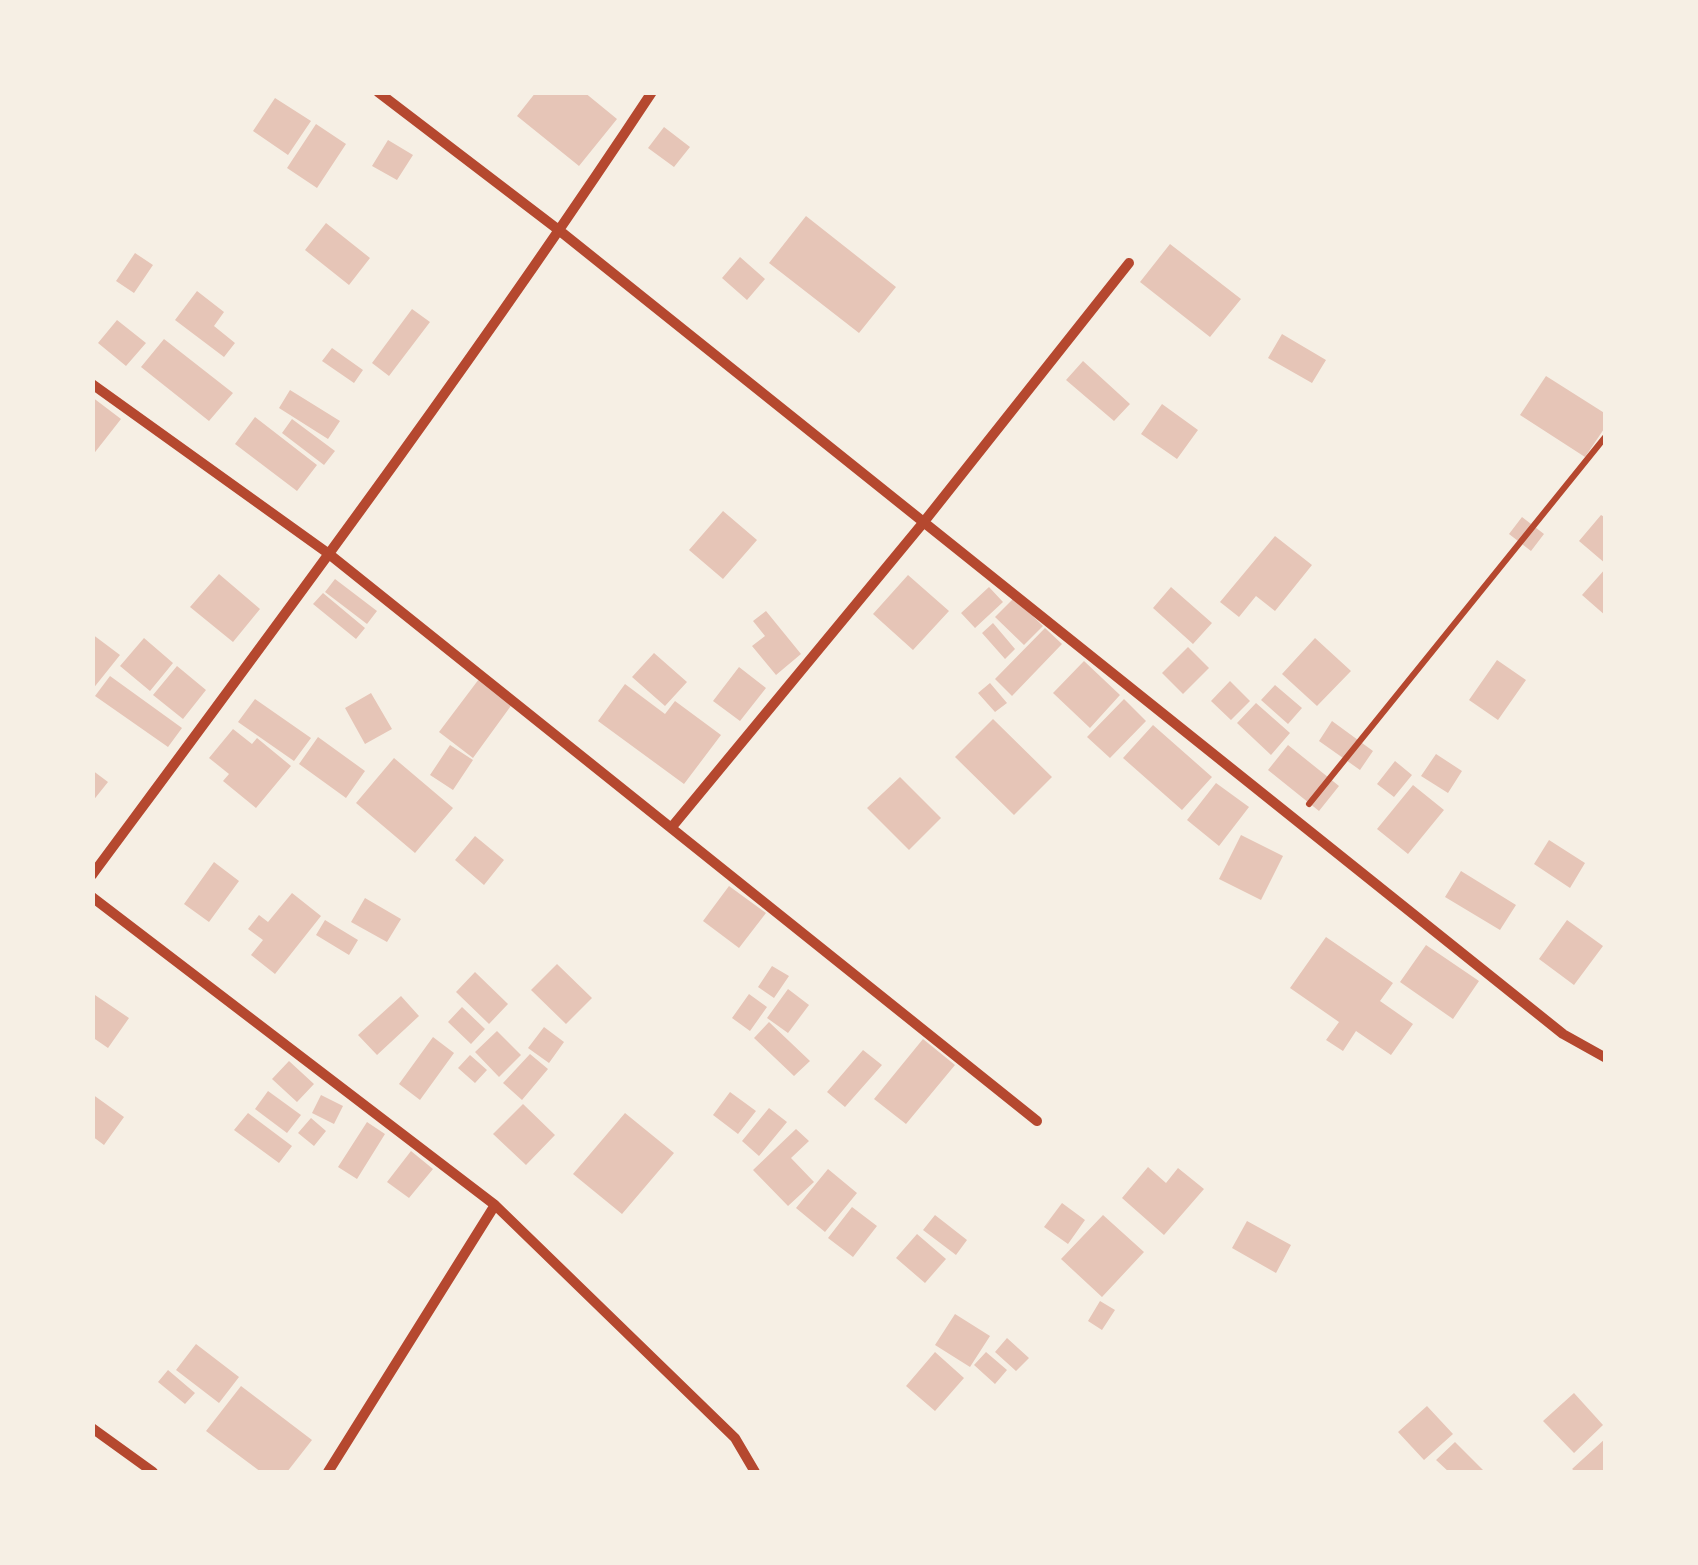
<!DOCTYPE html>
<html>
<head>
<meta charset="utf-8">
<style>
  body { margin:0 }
  #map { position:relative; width:1698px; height:1565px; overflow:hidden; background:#f6efe4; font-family:Barlow,sans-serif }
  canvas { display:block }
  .frame { position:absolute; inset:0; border:95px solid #f6efe4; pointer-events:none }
</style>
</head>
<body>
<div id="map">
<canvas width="1698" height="1565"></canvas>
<div class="frame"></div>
</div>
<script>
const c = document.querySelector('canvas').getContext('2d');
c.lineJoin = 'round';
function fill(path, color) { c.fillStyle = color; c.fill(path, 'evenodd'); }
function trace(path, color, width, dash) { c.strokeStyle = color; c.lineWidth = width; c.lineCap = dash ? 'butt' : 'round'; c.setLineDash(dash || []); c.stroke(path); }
fill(new Path2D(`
  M 536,92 L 584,92 L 617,119 L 579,166 L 517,116 Z
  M 275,98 L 311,121 L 288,155 L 253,131 Z
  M 316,124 L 346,144 L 317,188 L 287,168 Z
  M 664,127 L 690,147 L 674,167 L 648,148 Z
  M 388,140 L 413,155 L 397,180 L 372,166 Z
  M 806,216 L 896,287 L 859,333 L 769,263 Z
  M 326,223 L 370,258 L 349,285 L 305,250 Z
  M 1170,244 L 1241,299 L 1210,337 L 1140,282 Z
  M 135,253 L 153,265 L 134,293 L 116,281 Z
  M 740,257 L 765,279 L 747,300 L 722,278 Z
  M 197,291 L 224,312 L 214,326 L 235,343 L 224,357 L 175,320 Z
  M 412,309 L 430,322 L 389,376 L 372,363 Z
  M 117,320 L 146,343 L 126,366 L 98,343 Z
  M 1282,334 L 1326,360 L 1312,383 L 1268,358 Z
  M 164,339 L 233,393 L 209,421 L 141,367 Z
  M 332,348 L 363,370 L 354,383 L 322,361 Z
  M 1083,361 L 1130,404 L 1114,421 L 1066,380 Z
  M 1546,376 L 1606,414 L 1606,426 L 1585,457 L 1520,415 Z
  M 290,390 L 340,421 L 328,439 L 279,408 Z
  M 92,397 L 121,419 L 92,456 Z
  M 1162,404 L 1198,430 L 1177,459 L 1141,434 Z
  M 255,417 L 317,465 L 297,491 L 235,444 Z
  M 292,419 L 335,451 L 324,465 L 282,433 Z
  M 723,511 L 757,540 L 723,579 L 689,550 Z
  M 1601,515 L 1606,518 L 1606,564 L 1579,541 Z
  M 1522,517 L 1544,534 L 1531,551 L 1509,534 Z
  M 1275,536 L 1312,565 L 1275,611 L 1256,596 L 1239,617 L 1220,602 Z
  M 1606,568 L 1606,616 L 1582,595 Z
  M 219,574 L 260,609 L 233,642 L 190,607 Z
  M 908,575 L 949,611 L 913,650 L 873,614 Z
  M 335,579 L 377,611 L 367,624 L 325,592 Z
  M 989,587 L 1003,602 L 975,628 L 961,613 Z
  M 1171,587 L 1212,623 L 1193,644 L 1153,608 Z
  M 323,593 L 365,628 L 356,639 L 313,604 Z
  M 1014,598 L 1043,626 L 1024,645 L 995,617 Z
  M 766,611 L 801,654 L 776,675 L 752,646 L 765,636 L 753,621 Z
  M 993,623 L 1015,649 L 1005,659 L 982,633 Z
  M 1045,628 L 1062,644 L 1012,696 L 995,679 Z
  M 92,634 L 120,655 L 92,690 Z
  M 144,638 L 173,663 L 150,691 L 120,666 Z
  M 1315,638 L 1351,671 L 1317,706 L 1282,674 Z
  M 1188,647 L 1209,668 L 1183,694 L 1162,673 Z
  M 654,653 L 687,682 L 665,706 L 632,677 Z
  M 1497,660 L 1526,680 L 1498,720 L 1469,700 Z
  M 1084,661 L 1120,695 L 1090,728 L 1053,693 Z
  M 177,666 L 206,690 L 183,719 L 153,695 Z
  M 739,667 L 766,688 L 740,721 L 713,701 Z
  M 110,676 L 182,728 L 168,747 L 95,696 Z
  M 479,679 L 513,703 L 473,758 L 439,732 Z
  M 1230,681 L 1250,701 L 1231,720 L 1211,701 Z
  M 990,683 L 1007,703 L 995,712 L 978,693 Z
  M 625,684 L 665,714 L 675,701 L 721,735 L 684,784 L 598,721 Z
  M 1275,685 L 1302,708 L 1288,724 L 1261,700 Z
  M 371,693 L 392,729 L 365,744 L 345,708 Z
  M 255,699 L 311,738 L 294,761 L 238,722 Z
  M 1124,699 L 1146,721 L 1110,758 L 1087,737 Z
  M 1256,703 L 1290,733 L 1271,755 L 1237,723 Z
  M 993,719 L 1052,777 L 1014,815 L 955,757 Z
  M 1332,721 L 1373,751 L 1360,770 L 1319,741 Z
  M 1153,725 L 1212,777 L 1182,810 L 1123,758 Z
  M 233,729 L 252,744 L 257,738 L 291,766 L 256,808 L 223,781 L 229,774 L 209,758 Z
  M 318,737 L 365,771 L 346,798 L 299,764 Z
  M 450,745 L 473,760 L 453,790 L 430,775 Z
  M 1288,745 L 1339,786 L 1319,811 L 1268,770 Z
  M 1436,754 L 1462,771 L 1448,793 L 1421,776 Z
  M 394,758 L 453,808 L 415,853 L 356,803 Z
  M 1395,761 L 1412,775 L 1394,797 L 1377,784 Z
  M 92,770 L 108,782 L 92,802 Z
  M 900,777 L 941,818 L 909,850 L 867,808 Z
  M 1216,783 L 1249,807 L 1219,846 L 1187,820 Z
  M 1413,785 L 1444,810 L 1408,854 L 1377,829 Z
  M 1241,835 L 1283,856 L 1261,900 L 1219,879 Z
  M 475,836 L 504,860 L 484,885 L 455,860 Z
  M 1549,840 L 1585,863 L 1570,888 L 1534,864 Z
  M 214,862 L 239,881 L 209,922 L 184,904 Z
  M 1461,871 L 1516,905 L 1500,930 L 1445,897 Z
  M 729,886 L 766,913 L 739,948 L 703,921 Z
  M 292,893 L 321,916 L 275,974 L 251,955 L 263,940 L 248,929 L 259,915 L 268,922 Z
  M 365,898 L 401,919 L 387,942 L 351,922 Z
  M 325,920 L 358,940 L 349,955 L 316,935 Z
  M 1567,920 L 1603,946 L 1574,985 L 1539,959 Z
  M 1326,937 L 1393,983 L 1380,1001 L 1413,1024 L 1391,1055 L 1356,1031 L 1343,1051 L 1326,1040 L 1339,1022 L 1290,988 Z
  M 1426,945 L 1479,981 L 1453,1019 L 1400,982 Z
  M 557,964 L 592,998 L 566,1024 L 531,990 Z
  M 772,966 L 789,976 L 774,998 L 758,987 Z
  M 475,972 L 508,1004 L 489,1024 L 456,992 Z
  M 788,989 L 809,1005 L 788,1033 L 767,1018 Z
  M 92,993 L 129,1018 L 108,1048 L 92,1037 Z
  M 749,994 L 767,1007 L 750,1031 L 732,1018 Z
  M 401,996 L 419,1016 L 377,1055 L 358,1035 Z
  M 462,1007 L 485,1029 L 471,1044 L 448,1022 Z
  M 769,1022 L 810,1061 L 794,1076 L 754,1038 Z
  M 544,1027 L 564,1042 L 549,1063 L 528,1048 Z
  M 497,1031 L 521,1055 L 499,1077 L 475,1052 Z
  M 433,1037 L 454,1053 L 420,1100 L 399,1084 Z
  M 923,1039 L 955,1065 L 906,1124 L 874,1099 Z
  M 863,1050 L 882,1065 L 845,1107 L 827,1092 Z
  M 530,1054 L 548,1069 L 522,1100 L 503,1083 Z
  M 470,1055 L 487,1070 L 475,1083 L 458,1068 Z
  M 289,1061 L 314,1084 L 297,1102 L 272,1079 Z
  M 268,1091 L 301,1115 L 287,1133 L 255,1109 Z
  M 730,1092 L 756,1111 L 738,1134 L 713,1115 Z
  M 92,1094 L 124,1117 L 104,1145 L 92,1136 Z
  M 321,1095 L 343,1106 L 334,1124 L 312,1113 Z
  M 523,1104 L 555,1135 L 526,1165 L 493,1134 Z
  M 769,1108 L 787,1122 L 759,1156 L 742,1141 Z
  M 248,1113 L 292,1146 L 279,1163 L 234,1130 Z
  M 625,1113 L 674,1153 L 622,1214 L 573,1174 Z
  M 311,1118 L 326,1131 L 314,1146 L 298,1133 Z
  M 367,1122 L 385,1134 L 357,1179 L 338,1167 Z
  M 796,1129 L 809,1141 L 791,1158 L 814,1182 L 788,1206 L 753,1170 Z
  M 411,1151 L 433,1169 L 409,1198 L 387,1182 Z
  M 1148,1167 L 1166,1183 L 1178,1168 L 1204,1189 L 1164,1235 L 1122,1198 Z
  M 828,1169 L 857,1193 L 825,1232 L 796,1208 Z
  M 1062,1203 L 1085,1220 L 1068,1244 L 1044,1227 Z
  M 852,1207 L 877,1226 L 853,1257 L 828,1238 Z
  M 935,1215 L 967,1240 L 956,1255 L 923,1230 Z
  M 1103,1215 L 1144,1252 L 1102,1297 L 1061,1259 Z
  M 1247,1221 L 1291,1245 L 1276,1273 L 1232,1248 Z
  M 917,1234 L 946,1259 L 925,1283 L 896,1258 Z
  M 1100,1301 L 1115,1310 L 1102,1330 L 1088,1321 Z
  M 955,1314 L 990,1336 L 970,1367 L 935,1345 Z
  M 1007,1338 L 1029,1358 L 1016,1371 L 995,1352 Z
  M 196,1344 L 239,1377 L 219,1403 L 176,1370 Z
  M 935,1352 L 964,1378 L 935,1411 L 906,1386 Z
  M 986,1352 L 1007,1370 L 995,1384 L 974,1365 Z
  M 168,1370 L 195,1393 L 185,1404 L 158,1382 Z
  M 241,1386 L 312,1440 L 287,1472 L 261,1472 L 206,1431 Z
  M 1574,1393 L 1603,1425 L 1574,1453 L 1543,1421 Z
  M 1427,1406 L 1453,1434 L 1424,1460 L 1398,1432 Z
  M 1606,1438 L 1606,1472 L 1576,1472 L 1572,1469 Z
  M 1455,1442 L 1485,1472 L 1449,1472 L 1436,1460 Z`), '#e6c5b7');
trace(new Path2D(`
  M 1309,804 L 1606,436`), '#b5482f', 6);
trace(new Path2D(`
  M 378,92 L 560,231 L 1563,1034 L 1606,1058
  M 92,384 L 329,554 L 1037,1121
  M 671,828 L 923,523 L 1129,263
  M 92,875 C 283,617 475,360 652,92
  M 92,897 L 495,1205 L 735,1438 L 755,1472
  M 92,1428 L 153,1472
  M 328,1472 L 495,1205`), '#b5482f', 10);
</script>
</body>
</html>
